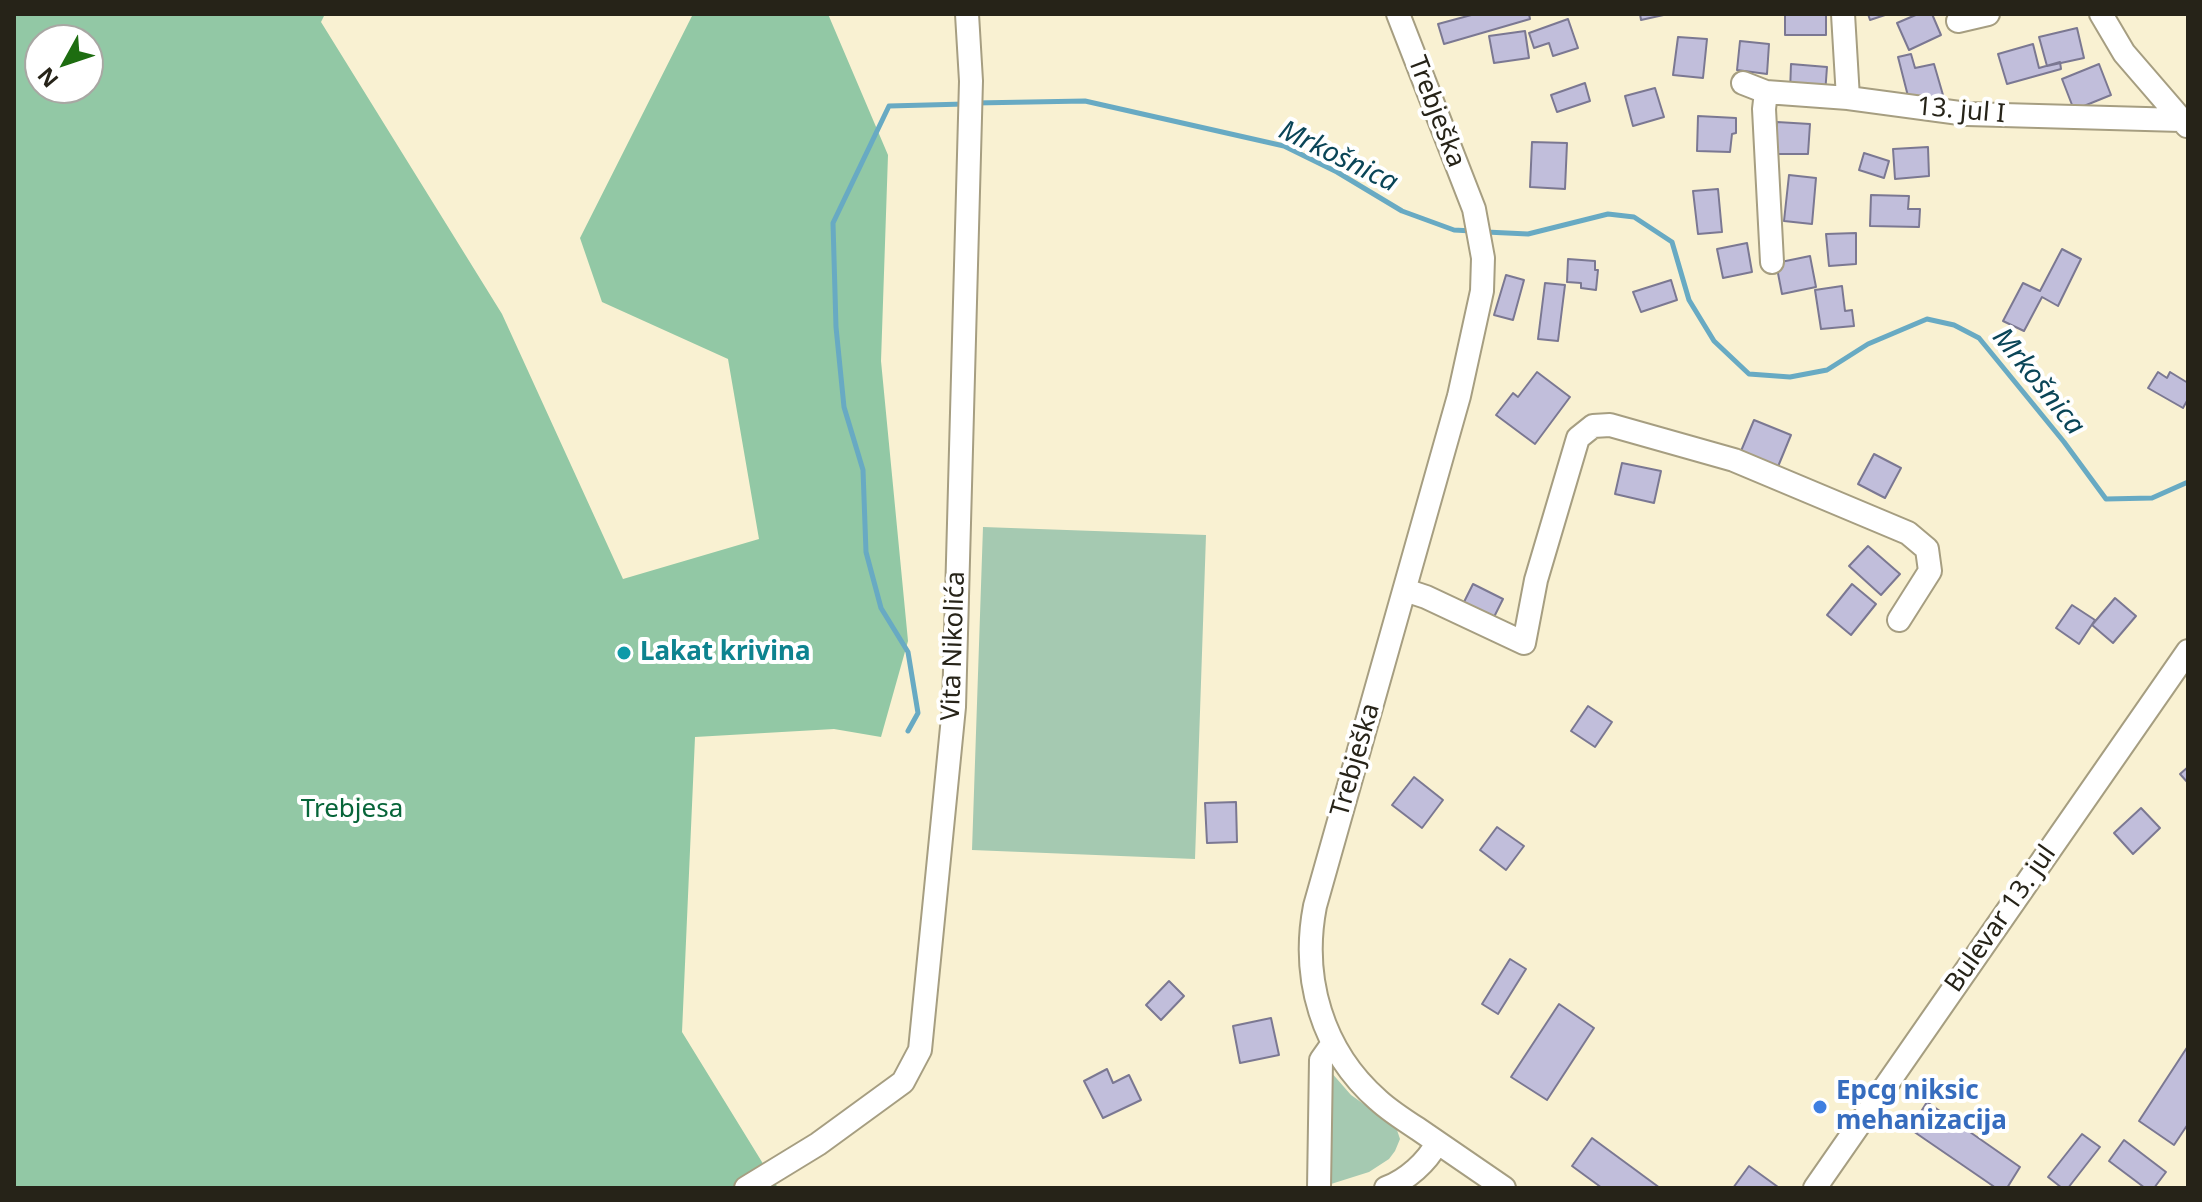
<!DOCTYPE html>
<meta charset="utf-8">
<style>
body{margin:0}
#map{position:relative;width:2202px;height:1202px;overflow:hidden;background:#f9f1d2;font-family:"Noto Sans",sans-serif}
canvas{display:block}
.frame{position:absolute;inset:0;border:16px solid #262318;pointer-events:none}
.north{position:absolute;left:24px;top:24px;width:80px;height:80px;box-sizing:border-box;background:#fff;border:2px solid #a8a7a3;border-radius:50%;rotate:230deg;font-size:22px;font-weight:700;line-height:32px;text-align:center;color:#262318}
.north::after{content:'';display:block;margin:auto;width:28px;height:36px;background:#1e6d11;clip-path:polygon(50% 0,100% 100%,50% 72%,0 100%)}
</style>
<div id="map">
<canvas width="2202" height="1202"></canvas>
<div class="frame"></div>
<div class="north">N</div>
</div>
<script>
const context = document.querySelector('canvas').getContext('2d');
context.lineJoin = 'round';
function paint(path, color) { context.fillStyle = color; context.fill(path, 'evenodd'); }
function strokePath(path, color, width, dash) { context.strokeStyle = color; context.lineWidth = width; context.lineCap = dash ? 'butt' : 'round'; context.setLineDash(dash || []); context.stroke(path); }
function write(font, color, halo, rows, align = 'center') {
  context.font = font + ' "Noto Sans",sans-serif'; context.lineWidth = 8; context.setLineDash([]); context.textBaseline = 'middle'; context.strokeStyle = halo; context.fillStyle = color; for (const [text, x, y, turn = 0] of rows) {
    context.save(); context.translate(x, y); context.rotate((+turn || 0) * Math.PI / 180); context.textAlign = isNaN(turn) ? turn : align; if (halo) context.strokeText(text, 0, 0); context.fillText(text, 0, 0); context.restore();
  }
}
const green = new Path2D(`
 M 983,527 L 1206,535 L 1195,859 L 972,850 Z
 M 1330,1071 L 1351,1095 L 1396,1127 L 1400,1139 L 1395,1151 L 1389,1159 L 1369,1172 L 1331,1184 Z`);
const forest = new Path2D(`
 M 14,14 L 325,14 L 321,22 L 502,314 L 623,579 L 759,539 L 728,359 L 602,302 L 580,238 L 693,14 L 828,14 L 888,155 L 881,361 L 908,641 L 881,737 L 834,729 L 695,737 L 682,1032 L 778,1188 L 14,1188 ZM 40,40 L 88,40 L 88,88 L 40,88 Z`);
const stream = new Path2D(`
 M 975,103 L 1085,101 L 1284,146 L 1337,172 L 1402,211 L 1454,230 L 1472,231
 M 1486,232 L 1528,234 L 1608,214 L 1634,217 L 1672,242 L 1689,300 L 1714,341 L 1749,374 L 1790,377 L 1827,370 L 1868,344 L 1927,319 L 1954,325 L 1979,338 L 2064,442 L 2106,499 L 2152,498 L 2188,482
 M 908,731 L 918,713 L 908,652 L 881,608 L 866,552 L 863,470 L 844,407 L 836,327 L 833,223 L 889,106 L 965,104`);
const building = new Path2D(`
 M 1475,14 L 1529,14 L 1530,19 L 1444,44 L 1438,24 Z
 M 1640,14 L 1668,14 L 1641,20 Z
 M 1785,14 L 1826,14 L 1826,35 L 1785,35 Z
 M 1868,14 L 1888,14 L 1870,20 Z
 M 1918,14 L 1932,14 L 1941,35 L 1909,50 L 1897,23 Z
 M 1568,19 L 1578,48 L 1553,56 L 1549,43 L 1534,48 L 1529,33 Z
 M 2077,28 L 2084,58 L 2047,66 L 2039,37 Z
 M 1525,31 L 1529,58 L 1494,63 L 1489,36 Z
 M 1678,37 L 1707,39 L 1703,78 L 1673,75 Z
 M 1740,41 L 1769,44 L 1767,74 L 1737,70 Z
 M 2033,44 L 2039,68 L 2060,62 L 2061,69 L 2007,84 L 1998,54 Z
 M 1911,54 L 1915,68 L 1934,64 L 1943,95 L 1910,104 L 1898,57 Z
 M 1791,64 L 1827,67 L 1825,94 L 1790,92 Z
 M 2099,64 L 2111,95 L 2074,110 L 2062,79 Z
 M 1585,83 L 1590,101 L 1557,112 L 1551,95 Z
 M 1655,88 L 1664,117 L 1633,126 L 1625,96 Z
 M 1698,116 L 1736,118 L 1736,133 L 1732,134 L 1730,152 L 1697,151 Z
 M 1777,122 L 1810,124 L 1808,154 L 1776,154 Z
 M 1532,142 L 1567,143 L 1565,189 L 1530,187 Z
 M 1928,147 L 1929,176 L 1895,179 L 1893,149 Z
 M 1864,153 L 1889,161 L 1884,178 L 1859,170 Z
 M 1789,175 L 1816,178 L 1812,224 L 1784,221 Z
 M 1718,189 L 1722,232 L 1698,234 L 1693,191 Z
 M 1871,195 L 1909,196 L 1908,209 L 1920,209 L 1919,227 L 1870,226 Z
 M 1856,233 L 1856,264 L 1829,266 L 1826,234 Z
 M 1747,243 L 1752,272 L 1723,278 L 1717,249 Z
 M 2062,249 L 2081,259 L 2058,306 L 2042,297 L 2024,331 L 2003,321 L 2023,283 L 2040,291 Z
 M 1810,256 L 1816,287 L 1782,294 L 1776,263 Z
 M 1568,259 L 1595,261 L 1595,270 L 1598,270 L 1596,290 L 1581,288 L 1581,283 L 1567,282 Z
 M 1506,275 L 1524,280 L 1513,320 L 1494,315 Z
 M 1671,280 L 1677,300 L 1641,312 L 1633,292 Z
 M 1545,283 L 1565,285 L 1558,341 L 1538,339 Z
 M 1842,286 L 1845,311 L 1852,310 L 1854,326 L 1821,329 L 1815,290 Z
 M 1537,372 L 1570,397 L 1535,444 L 1496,415 L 1513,393 L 1518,397 Z
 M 2158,372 L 2167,378 L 2170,372 L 2188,383 L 2188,399 L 2183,408 L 2148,388 Z
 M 1754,420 L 1791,435 L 1777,469 L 1741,451 Z
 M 1874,454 L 1901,468 L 1885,498 L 1858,484 Z
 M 1622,463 L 1661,471 L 1654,503 L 1615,494 Z
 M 1868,546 L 1900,574 L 1881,595 L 1849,566 Z
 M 1473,584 L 1503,599 L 1490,625 L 1460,610 Z
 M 1852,584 L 1876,604 L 1851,635 L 1827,615 Z
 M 2115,598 L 2136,616 L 2113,643 L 2092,625 Z
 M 2072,605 L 2095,620 L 2079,644 L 2056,628 Z
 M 1588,706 L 1612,722 L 1595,747 L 1571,731 Z
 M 2188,767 L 2188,783 L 2180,774 Z
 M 1414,777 L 1443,800 L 1422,828 L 1392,805 Z
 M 1236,802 L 1237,842 L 1207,843 L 1205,803 Z
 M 2141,808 L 2160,828 L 2133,854 L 2114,833 Z
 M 1497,827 L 1524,846 L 1506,870 L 1480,850 Z
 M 1510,959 L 1526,969 L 1498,1014 L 1482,1004 Z
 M 1169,981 L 1184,996 L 1161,1020 L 1146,1005 Z
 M 1559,1004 L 1594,1028 L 1547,1100 L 1511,1077 Z
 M 1271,1018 L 1279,1055 L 1240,1063 L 1233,1026 Z
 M 2188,1046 L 2188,1124 L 2174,1145 L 2139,1121 Z
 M 1107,1069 L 1113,1083 L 1129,1075 L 1141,1100 L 1103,1118 L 1084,1081 Z
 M 1927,1102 L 2020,1167 L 2007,1188 L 1996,1188 L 1910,1129 Z
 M 2082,1134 L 2100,1147 L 2068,1188 L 2062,1188 L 2048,1177 Z
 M 1592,1138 L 1660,1188 L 1602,1188 L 1572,1166 Z
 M 2124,1140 L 2166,1172 L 2154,1188 L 2145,1188 L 2109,1161 Z
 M 1749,1166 L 1778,1187 L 1778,1188 L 1733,1188 Z`);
const minor = new Path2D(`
 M 1398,14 L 1474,209 L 1483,258 L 1482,291 L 1459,396 L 1315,906 C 1301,978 1322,1051 1378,1100 C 1390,1111 1404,1120 1418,1129 C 1447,1149 1475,1168 1504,1188
 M 1843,14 L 1848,98
 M 2101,14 L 2124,53 L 2187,126
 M 1958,21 L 1988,14
 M 1743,83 L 1766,92 L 1848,98 L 1967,114 L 2181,120
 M 1766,92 L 1764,109 L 1772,262
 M 1405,590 L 1426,597 L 1524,643 L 1536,580 L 1578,438 L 1593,426 L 1610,425 L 1734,460 L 1908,533 L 1927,549 L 1930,571 L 1899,620
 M 746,1188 L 818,1144 L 903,1082 L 920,1050 L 954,707 L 971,81 L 967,14
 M 1319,1188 L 1321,1060 L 1333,1043
 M 1386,1188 C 1407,1180 1427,1162 1437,1143
 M 1815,1188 L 2188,651`);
const markers = [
 [624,653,8,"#0f9aa8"],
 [1820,1107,8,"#3f7fe0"]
];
const streetNames = [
 ["13. jul I",1961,111,5],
 ["Trebješka",1436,112,69],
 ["Vita Nikolića",954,646,-88],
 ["Trebješka",1356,760,-74],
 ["Bulevar 13. jul",2001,919,-55]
];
const cultureNames = [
 ["Lakat krivina",640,653]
];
const parkNames = [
 ["Trebjesa",352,810]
];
const shopNames = [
 ["Epcg niksic",1836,1092],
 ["mehanizacija",1836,1122]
];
const waterNames = [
 ["Mrkošnica",1338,157,26],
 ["Mrkošnica",2038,382,51]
];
paint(green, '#a5c9b1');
paint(forest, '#92c8a5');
strokePath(stream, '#68aac3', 5);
paint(building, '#c1bedb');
strokePath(building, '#7b7892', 2);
strokePath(minor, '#a69e81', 26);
strokePath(minor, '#fff', 22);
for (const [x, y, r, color] of markers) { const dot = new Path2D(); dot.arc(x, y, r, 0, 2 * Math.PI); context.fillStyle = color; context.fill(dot); strokePath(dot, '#fff', 3); }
write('26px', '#262318', '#fff', streetNames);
write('bold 26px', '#0d838f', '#fff', cultureNames, 'left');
write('26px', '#076539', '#fff', parkNames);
write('bold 26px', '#366cbe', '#fff', shopNames, 'left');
write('italic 28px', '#0a4557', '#fff', waterNames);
</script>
